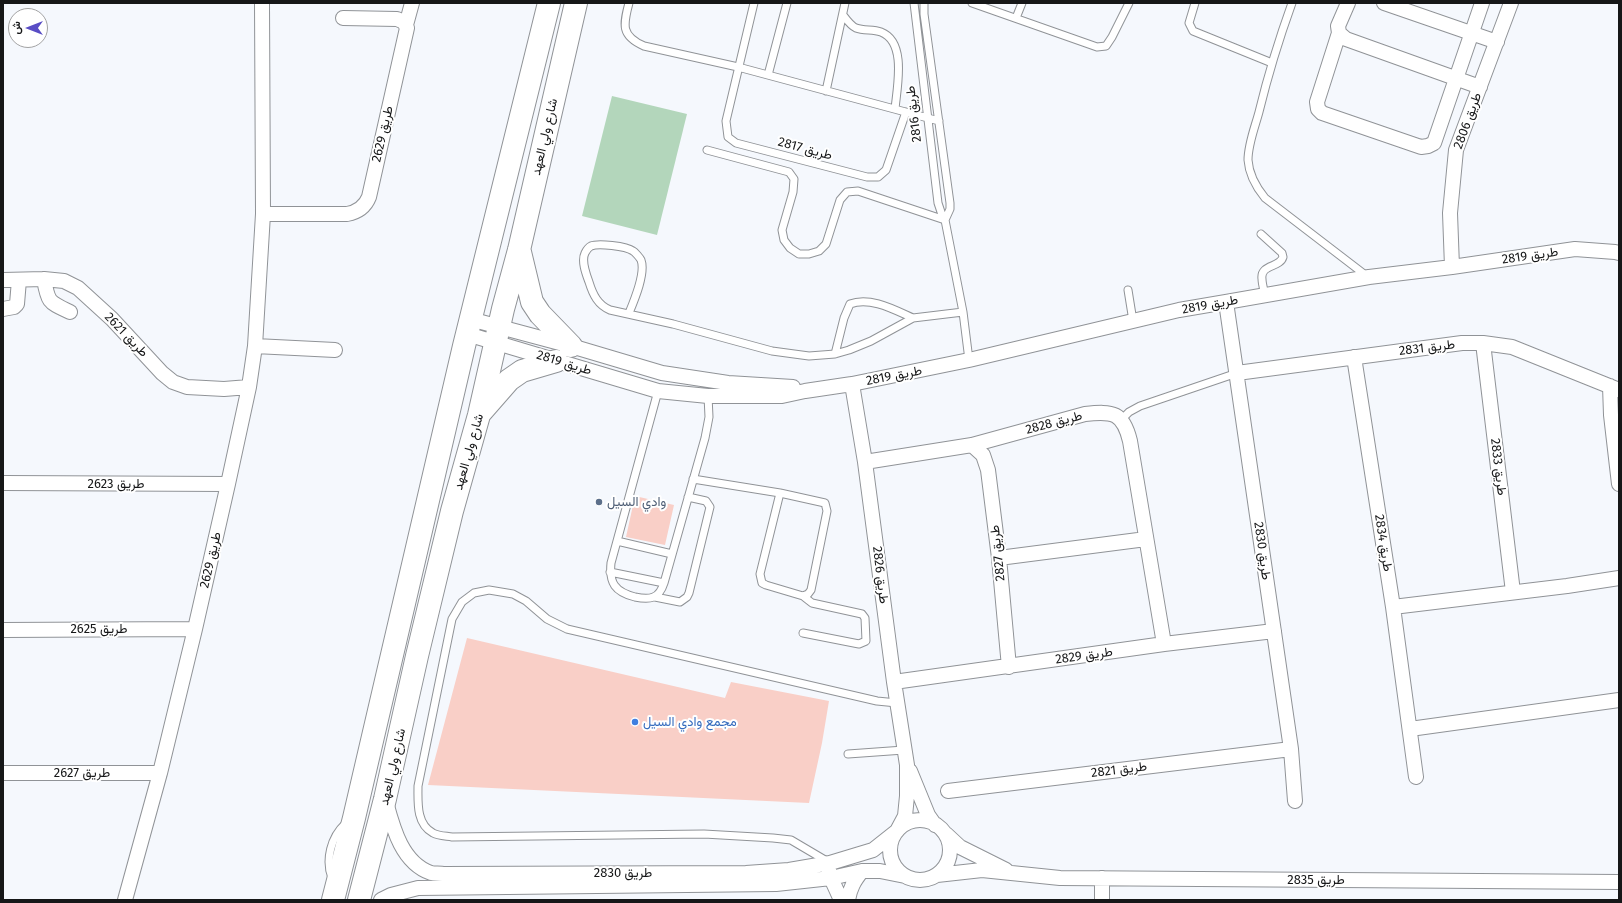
<!DOCTYPE html>
<meta charset="utf-8">
<style>
body{margin:0}
#map{position:relative;width:1622px;height:903px;overflow:hidden;background:#f5f8fd;font-family:"Fira Sans",Vazirmatn,sans-serif}
canvas{display:block}
.frame{position:absolute;inset:0;border:4px solid #161718;pointer-events:none}
.north{position:absolute;left:8px;top:8px;width:40px;height:40px;box-sizing:border-box;background:#fff;border:1px solid #a2a2a3;border-radius:50%;rotate:270deg;font-size:11px;font-weight:700;line-height:16px;text-align:center;color:#161718}
.north::after{content:'';display:block;margin:auto;width:14px;height:18px;background:#594dc5;clip-path:polygon(50% 0,100% 100%,50% 72%,0 100%)}
</style>
<div id="map">
<canvas width="1622" height="903"></canvas>
<div class="frame"></div>
<div class="north">ش</div>
</div>
<script>
const context = document.querySelector('canvas').getContext('2d');
context.lineJoin = 'round';
function paint(path, color) { context.fillStyle = color; context.fill(path, 'evenodd'); }
function strokePath(path, color, width, dash) { context.strokeStyle = color; context.lineWidth = width; context.lineCap = dash ? 'butt' : 'round'; context.setLineDash(dash || []); context.stroke(path); }
function write(font, color, halo, rows, align = 'center') {
  context.font = font + ' "Fira Sans",Vazirmatn,sans-serif'; context.lineWidth = 4; context.setLineDash([]); context.textBaseline = 'middle'; context.strokeStyle = halo; context.fillStyle = color; for (const [text, x, y, turn = 0] of rows) {
    context.save(); context.translate(x, y); context.rotate((+turn || 0) * Math.PI / 180); context.textAlign = isNaN(turn) ? turn : align; if (halo) context.strokeText(text, 0, 0); context.fillText(text, 0, 0); context.restore();
  }
}
const green = new Path2D(`
 M 612,96 L 687,114 L 657,235 L 582,216 Z`);
const building = new Path2D(`
 M 635,496 L 674,505 L 665,545 L 626,537 Z
 M 467,638 L 725,698 L 731,682 L 829,701 L 822,743 L 809,803 L 428,785 Z`);
const lane = new Path2D(`
 M 629,3 C 623,25 621,36 644,46 L 738,67 L 939,121
 M 754,3 L 726,121 L 728,137 L 736,143 L 867,177 L 878,177 L 886,170 L 906,112
 M 914,3 L 938,203 L 942,215 L 945,220 L 963,312 L 969,360
 M 924,3 L 924,14 L 950,203 L 950,209 L 945,220
 M 972,3 L 1097,47 L 1106,46 L 1112,37 L 1129,3
 M 1195,3 L 1189,23 L 1193,31 L 1272,63
 M 1292,3 C 1279,39 1268,75 1259,112 C 1255,127 1248,144 1248,160 C 1249,175 1256,187 1265,198 L 1368,277
 M 843,15 C 846,19 851,26 856,28 C 864,31 873,29 881,32 C 907,42 897,87 895,109
 M 1016,18 L 1022,3
 M 768,75 L 787,3
 M 826,91 L 845,3
 M 707,150 L 789,172 L 794,179 L 793,192 L 782,230 L 784,240 L 790,248 L 799,254 L 809,254 L 819,251 L 826,244 L 840,200 L 847,192 L 858,191 L 945,220
 M 1261,234 L 1282,253 L 1283,257 C 1280,268 1260,264 1262,279 C 1262,284 1264,290 1265,295
 M 1128,290 L 1133,321
 M 629,313 C 634,301 646,273 641,260 C 640,258 635,252 633,251 C 626,246 598,243 591,246 C 589,247 586,251 585,253 C 581,261 586,274 589,282 C 593,295 598,305 610,310 L 673,324 L 772,351 L 809,356 L 835,354 L 849,350 L 871,341 L 913,318 L 963,312
 M 835,354 L 844,318 L 850,304 C 870,296 895,310 913,318
 M 658,391 L 611,563 C 609,583 615,592 635,597 C 650,600 659,599 664,583 L 705,438 L 709,417 L 708,396
 M 1122,419 L 1129,412 L 1140,406 L 1237,373
 M 693,479 L 780,493 L 825,503 L 827,511 L 811,590 L 808,594 L 803,596 L 766,585 L 762,583 L 760,574 L 780,493
 M 617,541 L 672,554
 M 610,572 L 664,583
 M 655,597 L 680,602 L 687,597 L 689,593 L 710,507 L 706,501 L 688,497
 M 803,633 L 859,644 L 866,641 L 865,618 L 862,614 L 812,603 L 803,596
 M 848,754 L 904,750
 M 830,863 L 791,840 L 773,838 L 704,834 L 452,837 C 446,836 438,836 433,833 C 416,824 418,802 418,786 L 452,619 L 462,602 L 474,593 L 489,590 L 513,594 L 526,601 L 547,619 L 567,629 L 877,701 L 897,703
 M 332,878 C 325,860 331,837 345,824`);
const street = new Path2D(`
 M 1348,3 L 1338,26 L 1339,33 L 1346,39 L 1480,87
 M 1384,3 L 1497,42
 M 406,25 L 412,3
 M 1339,33 L 1317,102 L 1318,109 L 1322,113 L 1421,147 L 1428,146 L 1434,143 L 1482,3
 M 263,214 L 347,214 C 358,212 365,207 369,197 L 407,28 L 404,22 L 397,19 L 343,18
 M 1452,267 L 1450,213 L 1456,150 L 1511,3
 M 44,279 C 48,303 49,302 70,312
 M 3,280 L 44,279 L 64,281 L 78,288 L 112,319 L 162,373 L 173,382 L 187,387 L 224,389 L 249,387
 M 1226,302 L 1291,749 L 1295,801
 M 3,309 L 14,307 L 17,304 L 19,280
 M 470,319 L 571,346 L 662,373 L 728,383 L 793,387
 M 467,334 L 658,391 L 708,396 L 782,396 L 805,391 L 852,384 L 969,360 L 1179,310 L 1226,302 L 1369,277 L 1452,267 L 1575,249 L 1615,252 L 1619,253
 M 1483,343 L 1513,592
 M 255,346 L 335,350
 M 1354,357 L 1393,607 L 1416,777
 M 1237,373 L 1462,343 L 1483,343 L 1512,347 L 1619,390
 M 1610,386 L 1611,415 L 1619,484
 M 972,445 L 983,455 L 988,470 L 999,558 L 1009,667
 M 865,462 L 972,445 L 1085,414 C 1113,411 1123,412 1130,441 L 1164,644
 M 3,483 L 228,484
 M 999,558 L 1146,539
 M 1393,607 L 1567,586 L 1619,578
 M 3,630 L 195,629
 M 894,682 L 1164,644 L 1274,631
 M 1410,729 L 1619,700
 M 910,771 L 928,815 L 935,825
 M 3,773 L 160,773
 M 948,791 L 1291,749
 M 386,802 C 393,828 402,863 431,873 C 435,874 440,873 444,874 L 746,873 L 789,870 L 830,863 L 873,850 L 897,831 L 905,816 L 907,796 L 907,765 L 894,682 L 865,462 L 852,384
 M890 850a30 30 0 1 1 60 0a30 30 0 1 1-60 0Z
 M 946,834 L 960,847 L 1006,870
 M 829,871 L 831,878 L 841,900
 M 937,875 L 982,870 L 1060,878 L 1619,882
 M 1102,878 L 1102,900
 M 125,900 L 160,773 L 195,629 L 228,484 L 249,387 L 255,346 L 263,214 L 262,3
 M 381,900 L 391,895 L 418,888 L 776,884 L 831,878 L 862,871 L 880,871 L 905,876
 M 848,900 C 850,888 854,881 862,871`);
const primary = new Path2D(`
 M 520,252 L 532,302 L 540,314 L 571,346
 M 481,412 L 509,380 L 522,371 L 556,361
 M 333,900 L 354,818 L 464,346 L 549,3
 M 359,900 L 385,799 L 417,656 L 452,511 L 479,415 L 503,309 L 519,250 L 576,3`);
const markers = [
 [599,502,4,"#5c6f8a"],
 [635,722,4,"#3f7fe0"]
];
const streetNames = [
 ["طريق 2816",914,114,-97],
 ["طريق 2806",1468,121,-70],
 ["طريق 2629",383,134,-77],
 ["شارع ولي العهد",545,137,-77],
 ["طريق 2817",805,149,15],
 ["طريق 2819",1530,256,-8],
 ["طريق 2819",1210,305,-10],
 ["طريق 2621",126,335,46],
 ["طريق 2831",1427,348,-7],
 ["طريق 2819",564,363,17],
 ["طريق 2819",894,376,-11],
 ["طريق 2828",1054,423,-15],
 ["شارع ولي العهد",469,452,-74],
 ["طريق 2833",1498,467,83],
 ["طريق 2623",116,484],
 ["طريق 2834",1383,543,81],
 ["طريق 2830",1262,551,82],
 ["طريق 2827",998,553,-96],
 ["طريق 2629",211,560,-77],
 ["طريق 2826",880,575,83],
 ["طريق 2625",99,629],
 ["طريق 2829",1084,656,-8],
 ["شارع ولي العهد",393,767,-77],
 ["طريق 2821",1119,770,-7],
 ["طريق 2627",82,773],
 ["طريق 2830",623,873],
 ["طريق 2835",1316,880]
];
const serviceNames = [
 ["وادي السيل",607,502]
];
const shopNames = [
 ["مجمع وادي السيل",643,722]
];
paint(green, '#b3d6bb');
paint(building, '#f9cfc7');
strokePath(lane, '#909397', 9);
strokePath(street, '#909397', 16);
strokePath(primary, '#909397', 24);
strokePath(lane, '#fff', 7);
strokePath(street, '#fff', 14);
strokePath(primary, '#fff', 22);
for (const [x, y, r, color] of markers) { const dot = new Path2D(); dot.arc(x, y, r, 0, 2 * Math.PI); context.fillStyle = color; context.fill(dot); strokePath(dot, '#fff', 1.5); }
write('13px', '#161718', '#fff', streetNames);
write('13px', '#4e5e75', '#fff', serviceNames, 'left');
write('13px', '#366cbe', '#fff', shopNames, 'left');
</script>
